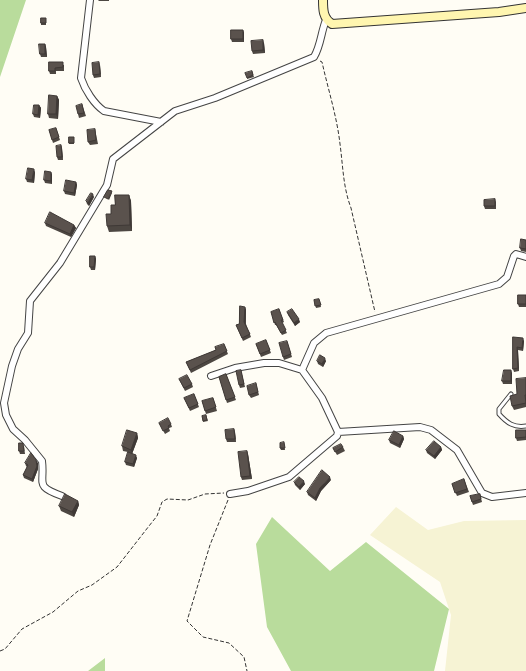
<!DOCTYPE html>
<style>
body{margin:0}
canvas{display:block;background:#fffdf5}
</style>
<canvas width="526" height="671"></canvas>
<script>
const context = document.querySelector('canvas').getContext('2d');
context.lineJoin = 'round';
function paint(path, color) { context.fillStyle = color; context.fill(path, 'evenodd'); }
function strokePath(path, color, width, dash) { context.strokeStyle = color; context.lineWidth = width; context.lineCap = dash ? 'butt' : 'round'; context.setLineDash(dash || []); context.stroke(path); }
const farmland = new Path2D(`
 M 396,507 L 428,530 L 464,521 L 526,520 L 526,671 L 445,671 L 451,615 L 440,582 L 370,535 Z`);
const forest = new Path2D(`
 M 0,0 L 26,0 L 0,77 Z
 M 272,517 L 330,571 L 366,542 L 449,609 L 434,671 L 291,671 L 267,627 L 256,544 Z
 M 105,658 L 105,671 L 88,671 Z`);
const path = new Path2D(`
 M 320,61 L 322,62 C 328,89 337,117 340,144 C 343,166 343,187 351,208 L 375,312
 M 228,500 L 210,545 L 187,621 L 203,637 L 229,643 L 244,657 L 247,671
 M 0,651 L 5,649 L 22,629 L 53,612 L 78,591 L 92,585 L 117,567 L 149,526 L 157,516 L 162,502 L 167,499 L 188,500 L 205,494 L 224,493`);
const lane = new Path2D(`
 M 511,394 L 499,409 L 499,414 C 507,423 514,428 526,426`);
const street = new Path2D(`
 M 90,0 L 81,78 C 85,90 94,104 104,111 L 161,122
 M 302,370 L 314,343 L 326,333 L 499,284 L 507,277 L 514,256 L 516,254 L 526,257
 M 211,376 L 235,368 L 264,363 L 279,363 L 302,370 L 322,398 L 338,432 L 337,436 L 289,477 L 248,491 L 230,494
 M 338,432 L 420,427 L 431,430 L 457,450 L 482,493 L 492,497 L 526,493
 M 62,496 C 34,486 45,484 42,461 L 25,440 L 13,429 L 6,415 L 4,403 L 12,366 L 18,349 L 28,333 L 30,301 L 60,263 L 107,185 L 113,159 L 175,111 L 215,98 L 314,57 C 321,45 321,32 326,20`);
const secondary = new Path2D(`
 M 323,0 C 323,10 323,18 332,24 L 499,12 L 526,8`);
const wall = new Path2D(`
 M 98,0 L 109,0 L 109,1 L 99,1 Z
 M 46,20 L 46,25 L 41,25 L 41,23 Z
 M 243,30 L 244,33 L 244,42 L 232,42 L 231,39 Z
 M 264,43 L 265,53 L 253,54 L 252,51 Z
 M 45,44 L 46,47 L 47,57 L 41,57 L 40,54 Z
 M 49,62 L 64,65 L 64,71 L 56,71 L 56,74 L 50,74 L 49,71 Z
 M 100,65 L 101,77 L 94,78 L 93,75 Z
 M 252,71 L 254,77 L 247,79 L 247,78 Z
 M 57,96 L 59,100 L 58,119 L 49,118 L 48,114 Z
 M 82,104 L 86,116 L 79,118 L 78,114 Z
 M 39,105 L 41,108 L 40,118 L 34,117 L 33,114 Z
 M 56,128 L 60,140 L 53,143 L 49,130 Z
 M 95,129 L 98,144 L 90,145 L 88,142 Z
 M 74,139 L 74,144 L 69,144 L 69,143 Z
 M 61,145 L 62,148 L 63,160 L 58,160 L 57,157 Z
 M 35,172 L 34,183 L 27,182 L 26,179 Z
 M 51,172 L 52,175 L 52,184 L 45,183 L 44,180 Z
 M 76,182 L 77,185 L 75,196 L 65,194 L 64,191 Z
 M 129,195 L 131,201 L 132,231 L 109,232 L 107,226 L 115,205 Z
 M 94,197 L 89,206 L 87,204 L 86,201 Z
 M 495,199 L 496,202 L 496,209 L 485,209 L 484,206 Z
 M 45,223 L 74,225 L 76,228 L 71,237 L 46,226 Z
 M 526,240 L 526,252 L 521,251 L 520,248 Z
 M 95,256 L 96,259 L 95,270 L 91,270 L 90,267 Z
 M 526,295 L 526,307 L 519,307 L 518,304 Z
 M 319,299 L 321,307 L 316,308 L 314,300 Z
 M 245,307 L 246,310 L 246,324 L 251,337 L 243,341 L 236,325 L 239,324 Z
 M 279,309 L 284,322 L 282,323 L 287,333 L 282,335 L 276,325 L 275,325 L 271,312 Z
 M 287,312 L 300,322 L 295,326 L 288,315 Z
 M 513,337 L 524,341 L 523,351 L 518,350 L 519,371 L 514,372 L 513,369 Z
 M 266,340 L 271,353 L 261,357 L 256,344 Z
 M 287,341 L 292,357 L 284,360 L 283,357 Z
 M 224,344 L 228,354 L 191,373 L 186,362 L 216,350 Z
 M 317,361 L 326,361 L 323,367 L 318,364 Z
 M 241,370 L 245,387 L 240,388 L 239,385 Z
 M 512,373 L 512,384 L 503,384 L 502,381 Z
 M 226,374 L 236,400 L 227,403 L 219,377 Z
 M 526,378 L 526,407 L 514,410 L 512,406 L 517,394 Z
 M 179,379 L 192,384 L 193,387 L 185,391 Z
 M 256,383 L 259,395 L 251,398 L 249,395 Z
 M 194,394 L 199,407 L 190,411 L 184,398 Z
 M 213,398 L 217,411 L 206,414 L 202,401 Z
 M 206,415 L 208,421 L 203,422 L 202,416 Z
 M 159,423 L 171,424 L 172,427 L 169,428 L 170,431 L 165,434 Z
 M 234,429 L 235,432 L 236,442 L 227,442 L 226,439 Z
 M 526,430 L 526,440 L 517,441 L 516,438 Z
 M 137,433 L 138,438 L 132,454 L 137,458 L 134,467 L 126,465 L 125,462 L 128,452 L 123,451 L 122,446 Z
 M 403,436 L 404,439 L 400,448 L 390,443 L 389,440 Z
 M 284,442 L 285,450 L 281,450 L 280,448 Z
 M 24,446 L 25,454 L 20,454 L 19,451 Z
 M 343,447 L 345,451 L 337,455 L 333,448 Z
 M 441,447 L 442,450 L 435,459 L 427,453 L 426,450 Z
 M 247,451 L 248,454 L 252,479 L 242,480 L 241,477 Z
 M 25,463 L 38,463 L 38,469 L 33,482 L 24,478 L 23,475 L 27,467 L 26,466 Z
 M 464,479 L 469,492 L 457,496 L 452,484 Z
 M 331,480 L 321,491 L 316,501 L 308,495 L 307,492 Z
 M 294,482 L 305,484 L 300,490 L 295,485 Z
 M 480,494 L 482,502 L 473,505 L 470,496 Z
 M 78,501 L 79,505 L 74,517 L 61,511 L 59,506 Z`);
const shadedWall = new Path2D(`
 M 243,30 L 244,33 L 244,42 L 243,39 Z
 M 263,40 L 264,43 L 265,53 L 263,50 Z
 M 45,44 L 46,47 L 47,57 L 45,54 Z
 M 99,62 L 100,65 L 101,77 L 100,74 Z
 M 57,96 L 59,100 L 58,119 L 56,114 Z
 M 39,105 L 41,108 L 40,118 L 38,115 Z
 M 61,145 L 62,148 L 63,160 L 62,157 Z
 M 34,169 L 35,172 L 34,183 L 32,180 Z
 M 51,172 L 52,175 L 52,184 L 51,181 Z
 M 76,182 L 77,185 L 75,196 L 74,193 Z
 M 112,191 L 112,193 L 109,200 L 108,199 Z
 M 93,194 L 94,197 L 89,206 L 88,203 Z
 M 129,195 L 131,201 L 132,231 L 130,225 Z
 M 74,225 L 76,228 L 71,237 L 70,234 Z
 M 95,256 L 96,259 L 95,270 L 94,267 Z
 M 245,307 L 246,310 L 245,325 L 244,322 Z
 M 299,319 L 300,322 L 295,326 L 294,323 Z
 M 523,338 L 524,341 L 523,351 L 522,348 Z
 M 517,347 L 518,350 L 519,371 L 518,368 Z
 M 325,358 L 326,361 L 323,367 L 322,364 Z
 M 511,370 L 512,373 L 512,384 L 511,381 Z
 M 234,429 L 235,432 L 236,442 L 235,439 Z
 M 137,433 L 138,438 L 132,454 L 131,450 Z
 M 403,436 L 404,439 L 400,448 L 399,445 Z
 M 441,447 L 442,450 L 435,459 L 434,456 Z
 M 247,451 L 248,454 L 252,479 L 250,476 Z
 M 136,455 L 137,458 L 134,467 L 133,464 Z
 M 36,460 L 38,463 L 38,469 L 33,482 L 32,479 Z
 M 330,477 L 331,480 L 321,491 L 316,501 L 315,498 L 320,488 Z
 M 304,481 L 305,484 L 300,490 L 299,487 Z
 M 78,501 L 79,505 L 74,517 L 72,512 Z`);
const building = new Path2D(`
 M 41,18 L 46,18 L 46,23 L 41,23 Z
 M 231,30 L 243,30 L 243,39 L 231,39 Z
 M 263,40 L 263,50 L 252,51 L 251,41 Z
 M 39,44 L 45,44 L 45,54 L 40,54 Z
 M 49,62 L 63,62 L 63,67 L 55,68 L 55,71 L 49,71 Z
 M 99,62 L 100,74 L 93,75 L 92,63 Z
 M 252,71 L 253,75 L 247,78 L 245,73 Z
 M 49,95 L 57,96 L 56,114 L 48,114 Z
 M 82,104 L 84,113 L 78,114 L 76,106 Z
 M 34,105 L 39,105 L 38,115 L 33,114 Z
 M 56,128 L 59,137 L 52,140 L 49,130 Z
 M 95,129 L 96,140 L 88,142 L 87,130 Z
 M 69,137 L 74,137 L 74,143 L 69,143 Z
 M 61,145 L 62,157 L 57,157 L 56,146 Z
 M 28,168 L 34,169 L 32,180 L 26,179 Z
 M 45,171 L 51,172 L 51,181 L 44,180 Z
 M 66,180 L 76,182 L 74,193 L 64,191 Z
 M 108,190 L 112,191 L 108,199 L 104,197 Z
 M 91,193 L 93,194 L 88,203 L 86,201 Z
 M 115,195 L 129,195 L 130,225 L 107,226 L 106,214 L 111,214 L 111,205 L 115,205 Z
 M 495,199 L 495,206 L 484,206 L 484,200 Z
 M 50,212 L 74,225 L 70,234 L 45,223 Z
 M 521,239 L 526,240 L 526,249 L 520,248 Z
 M 90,256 L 95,256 L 94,267 L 90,267 Z
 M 518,295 L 526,295 L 526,304 L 518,304 Z
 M 319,299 L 321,305 L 315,306 L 314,300 Z
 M 240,306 L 245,307 L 244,322 L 250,334 L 242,338 L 236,325 L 239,324 Z
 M 279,309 L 283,320 L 281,320 L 286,330 L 281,333 L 275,322 L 274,323 L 271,312 Z
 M 292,309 L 299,319 L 294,323 L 287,312 Z
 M 513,337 L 523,338 L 522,348 L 517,347 L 518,368 L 513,369 Z
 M 266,340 L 270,350 L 260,354 L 256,344 Z
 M 287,341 L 291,354 L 283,357 L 279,343 Z
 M 224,344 L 227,351 L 190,370 L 186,362 L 216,350 L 215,347 Z
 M 320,355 L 325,358 L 322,364 L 317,361 Z
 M 241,370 L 244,384 L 239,385 L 236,371 Z
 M 504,370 L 511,370 L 511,381 L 502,381 Z
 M 226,374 L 235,397 L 226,400 L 219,377 Z
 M 187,375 L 192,384 L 184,388 L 179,379 Z
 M 526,378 L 526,395 L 525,395 L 526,403 L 512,406 L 510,396 L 517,394 L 516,379 Z
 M 256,383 L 258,392 L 249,395 L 247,386 Z
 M 194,394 L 198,404 L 189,408 L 184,398 Z
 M 213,398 L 216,407 L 205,411 L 202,401 Z
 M 206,415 L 207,420 L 203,421 L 202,416 Z
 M 168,418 L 171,424 L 168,426 L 169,428 L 163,431 L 159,423 Z
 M 234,429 L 235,439 L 226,439 L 225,430 Z
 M 127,430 L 137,433 L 131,450 L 122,446 Z
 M 516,430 L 526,430 L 526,437 L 516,438 Z
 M 394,431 L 403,436 L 399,445 L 389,440 Z
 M 434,441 L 441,447 L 434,456 L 426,450 Z
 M 284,442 L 285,448 L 280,448 L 280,443 Z
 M 19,443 L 23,443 L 24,451 L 19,451 Z
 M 341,444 L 343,447 L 335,452 L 333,448 Z
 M 247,451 L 250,476 L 241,477 L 238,452 Z
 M 128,452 L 136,455 L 133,464 L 125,462 Z
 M 31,453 L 36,460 L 37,466 L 32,479 L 23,475 L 28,465 L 25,463 Z
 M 322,470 L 330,477 L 320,488 L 315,498 L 307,492 Z
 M 299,477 L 304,481 L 299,487 L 294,482 Z
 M 464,479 L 467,489 L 455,493 L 452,484 Z
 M 65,494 L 78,501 L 72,512 L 59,506 Z
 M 480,494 L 481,499 L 472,502 L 470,496 Z`);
paint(farmland, '#f6f3d4');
paint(forest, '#b9dc9c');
strokePath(lane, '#444', 5);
strokePath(street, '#444', 8);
strokePath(secondary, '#333', 10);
strokePath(path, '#333', 1, [4, 2]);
strokePath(lane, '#fff', 3);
strokePath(street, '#fff', 6);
strokePath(secondary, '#fff6b0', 8);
paint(wall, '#4d4742');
paint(shadedWall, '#3f3936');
paint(building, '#5a524d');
strokePath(building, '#3f3936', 1);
</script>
